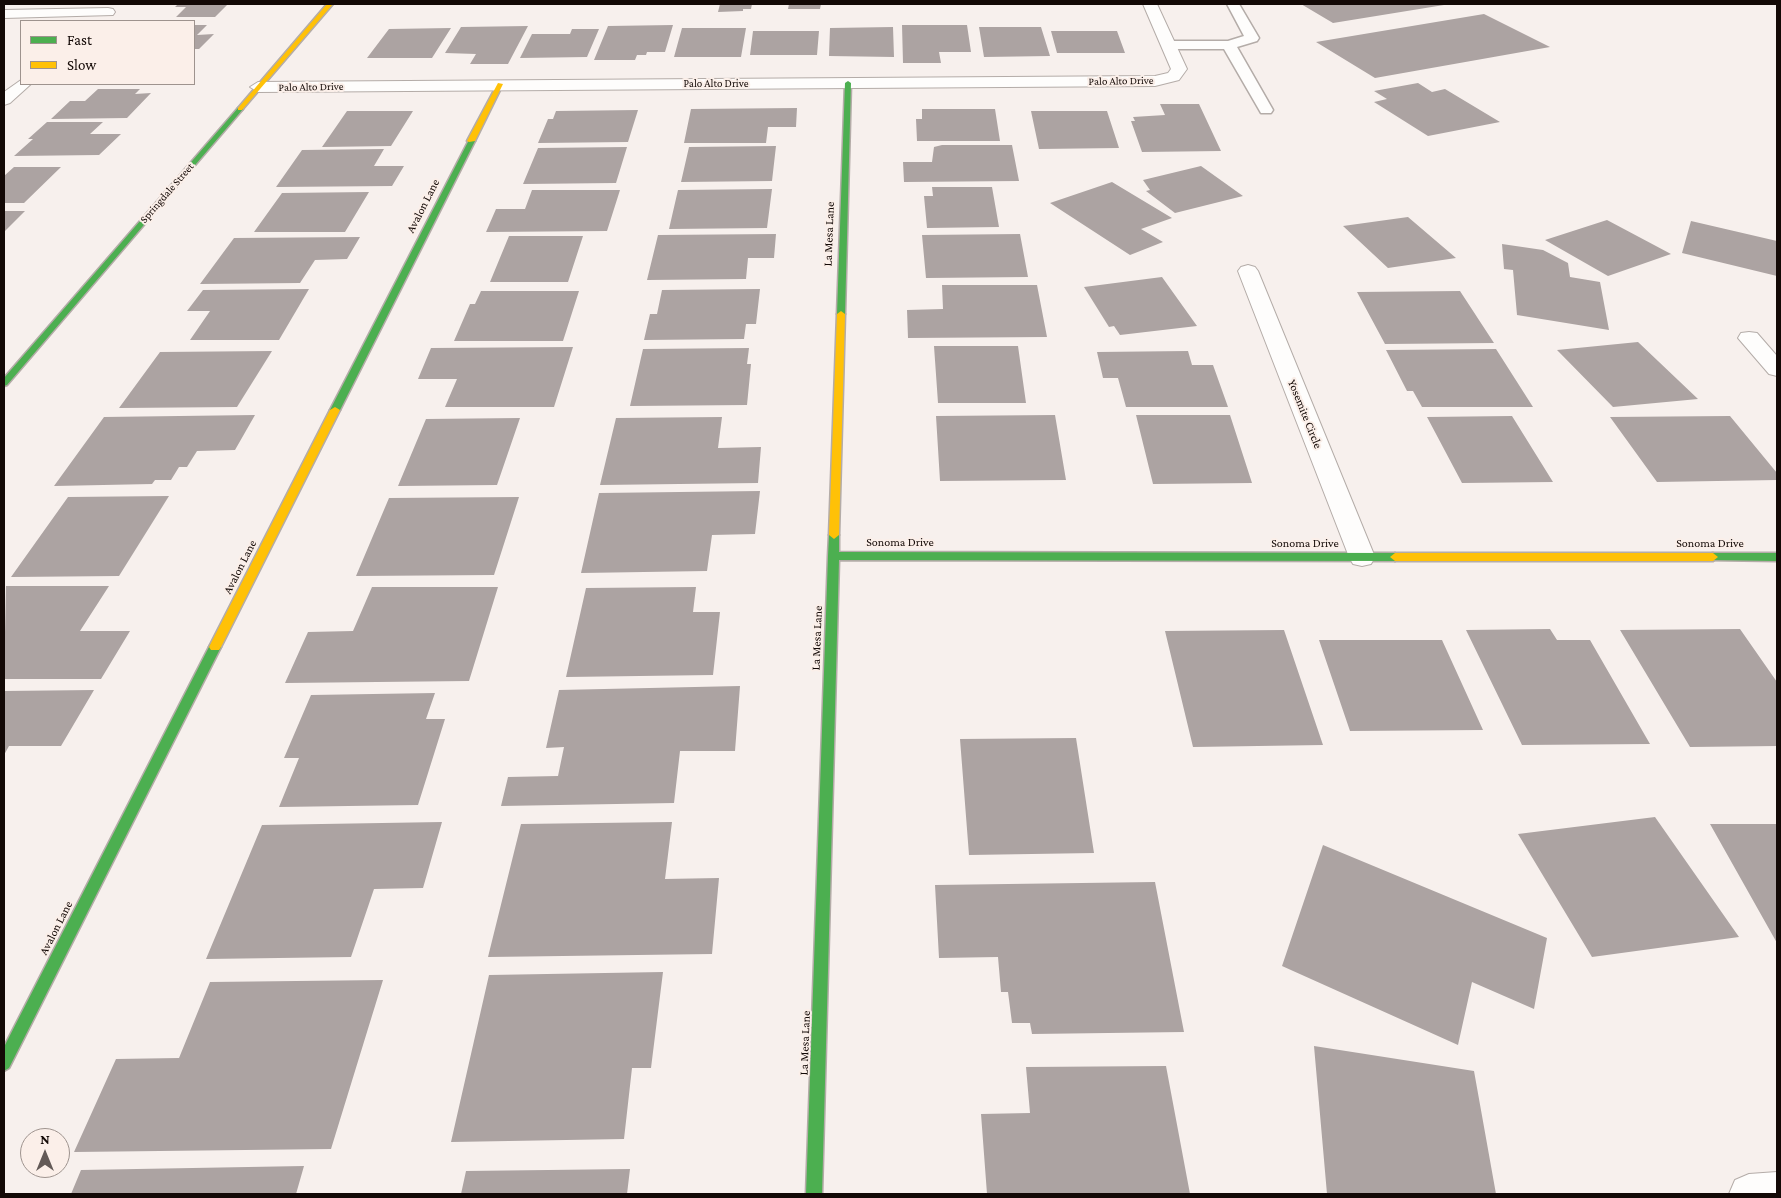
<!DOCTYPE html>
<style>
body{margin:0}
#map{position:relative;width:1781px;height:1198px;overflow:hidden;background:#f7f0ed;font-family:"Crimson Pro",serif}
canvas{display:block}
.frame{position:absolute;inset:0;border:5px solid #130906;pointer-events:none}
.legend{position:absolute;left:20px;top:20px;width:175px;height:65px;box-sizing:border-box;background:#fbefe9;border:1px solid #9e938e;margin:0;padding:6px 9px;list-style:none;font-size:15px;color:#130906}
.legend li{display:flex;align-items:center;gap:10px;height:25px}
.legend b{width:25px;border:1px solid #9e938e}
.north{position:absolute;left:20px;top:1128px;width:50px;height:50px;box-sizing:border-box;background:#fbefe9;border:1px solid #9e938e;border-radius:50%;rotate:0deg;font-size:14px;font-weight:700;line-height:20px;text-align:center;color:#130906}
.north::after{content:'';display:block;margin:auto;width:18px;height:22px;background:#635a57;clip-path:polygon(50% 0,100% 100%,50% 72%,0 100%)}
</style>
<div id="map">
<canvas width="1781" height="1198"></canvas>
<div class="frame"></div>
<ul class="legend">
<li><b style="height:6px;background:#4caf50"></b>Fast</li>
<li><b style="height:6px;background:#ffc107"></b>Slow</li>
</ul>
<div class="north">N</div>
</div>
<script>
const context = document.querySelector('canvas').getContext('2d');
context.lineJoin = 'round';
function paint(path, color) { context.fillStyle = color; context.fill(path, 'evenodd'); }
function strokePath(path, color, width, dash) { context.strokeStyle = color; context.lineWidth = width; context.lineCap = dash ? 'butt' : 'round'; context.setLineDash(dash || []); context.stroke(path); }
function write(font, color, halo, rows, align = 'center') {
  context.font = font + ' "Crimson Pro",serif'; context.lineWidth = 4; context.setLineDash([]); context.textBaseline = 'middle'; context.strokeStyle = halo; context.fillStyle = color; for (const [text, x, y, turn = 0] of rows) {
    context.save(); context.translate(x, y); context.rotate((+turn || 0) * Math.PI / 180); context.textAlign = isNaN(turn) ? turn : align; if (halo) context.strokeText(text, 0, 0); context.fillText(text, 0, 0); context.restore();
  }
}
const building = new Path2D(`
 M 178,4 L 228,4 L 215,17 L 176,17 L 186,7 L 175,7 Z
 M 720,4 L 752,4 L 751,9 L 743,9 L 743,11 L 718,12 Z
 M 789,4 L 821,4 L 820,9 L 788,9 Z
 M 1301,4 L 1444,4 L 1444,5 L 1333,23 Z
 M 1484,14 L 1550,47 L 1375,78 L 1316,42 Z
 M 194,25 L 207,25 L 197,35 L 214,34 L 199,49 L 194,49 Z
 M 673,25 L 665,52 L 647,52 L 646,55 L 637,55 L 635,60 L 594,60 L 608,26 Z
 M 902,25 L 967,25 L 971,52 L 939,52 L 941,63 L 903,63 Z
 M 528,26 L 508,64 L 470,64 L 476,54 L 445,53 L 461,27 Z
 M 893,27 L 894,57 L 829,56 L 830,28 Z
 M 979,27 L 1041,27 L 1050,56 L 984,57 Z
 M 451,28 L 432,58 L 367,58 L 389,29 Z
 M 682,28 L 746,28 L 741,57 L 674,57 Z
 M 572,29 L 599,29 L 587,57 L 520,58 L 532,34 L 570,34 Z
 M 753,31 L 819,31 L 817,55 L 750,55 Z
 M 1051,31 L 1117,31 L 1125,53 L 1057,53 Z
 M 1418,83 L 1432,92 L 1445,89 L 1500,122 L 1428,136 L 1374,102 L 1387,99 L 1374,91 Z
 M 98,89 L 140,89 L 135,94 L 151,93 L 127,118 L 51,119 L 70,101 L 85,101 Z
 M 1160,104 L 1199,104 L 1221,151 L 1142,152 L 1131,121 L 1135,121 L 1133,117 L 1165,115 Z
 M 797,108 L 796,127 L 768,127 L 766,143 L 684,143 L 691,109 Z
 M 922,109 L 995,109 L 1000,141 L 917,141 L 916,119 L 922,119 Z
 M 638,110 L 628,142 L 538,143 L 548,119 L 553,119 L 556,111 Z
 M 347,111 L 413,111 L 391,146 L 322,147 Z
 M 1031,111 L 1107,111 L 1119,148 L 1039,149 Z
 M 47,122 L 103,122 L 90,134 L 121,134 L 99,155 L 14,156 L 33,139 L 28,139 Z
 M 942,145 L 1012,145 L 1019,181 L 904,182 L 903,162 L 932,162 L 934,147 Z
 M 776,146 L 772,181 L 681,182 L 689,147 Z
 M 627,147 L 616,183 L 523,184 L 538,148 Z
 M 384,149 L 374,166 L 404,166 L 392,186 L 276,187 L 302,150 Z
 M 1201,166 L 1243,196 L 1175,213 L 1146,191 L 1150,190 L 1143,180 Z
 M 14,167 L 61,167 L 24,203 L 4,203 L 4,176 Z
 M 1112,182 L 1172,218 L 1141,229 L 1163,242 L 1130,255 L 1050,203 Z
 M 932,187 L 992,187 L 999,227 L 927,228 L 924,196 L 933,196 Z
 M 772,189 L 767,228 L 669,229 L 678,190 Z
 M 532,190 L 620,190 L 607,231 L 486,232 L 496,209 L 525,209 Z
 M 369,192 L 345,232 L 254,232 L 282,193 Z
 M 4,211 L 25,211 L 4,232 Z
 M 1408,217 L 1456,258 L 1388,268 L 1343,226 Z
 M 1607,220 L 1671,254 L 1608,276 L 1545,240 Z
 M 1691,221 L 1777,241 L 1777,276 L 1682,253 Z
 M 776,234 L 774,258 L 748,258 L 746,279 L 647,280 L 658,235 Z
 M 1020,234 L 1028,277 L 926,278 L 922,235 Z
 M 509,236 L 583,236 L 568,282 L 490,282 Z
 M 360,237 L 347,259 L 315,260 L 300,283 L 200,284 L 234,238 Z
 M 1502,244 L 1543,250 L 1568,263 L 1570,277 L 1600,282 L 1609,330 L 1517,315 L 1513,270 L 1504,269 Z
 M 1162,277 L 1197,326 L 1120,335 L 1114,326 L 1109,327 L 1084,287 Z
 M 942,285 L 1037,285 L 1047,337 L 908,338 L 907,310 L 943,309 Z
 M 309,289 L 279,340 L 190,340 L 210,311 L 187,311 L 203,290 Z
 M 760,289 L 756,324 L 746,324 L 744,339 L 644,340 L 650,314 L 657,314 L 662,290 Z
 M 481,291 L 579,291 L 563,341 L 454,341 L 470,304 L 475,304 Z
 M 1460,291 L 1494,343 L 1385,344 L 1357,292 Z
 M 1638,342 L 1698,399 L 1613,407 L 1557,350 Z
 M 934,346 L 1018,346 L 1026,403 L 938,403 Z
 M 573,347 L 554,407 L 445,407 L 457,379 L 418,379 L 431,348 Z
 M 749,348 L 747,364 L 751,364 L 747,405 L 630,406 L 643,349 Z
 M 1496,349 L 1533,407 L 1422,407 L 1413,391 L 1407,391 L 1386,350 Z
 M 272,351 L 237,407 L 119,408 L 160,352 Z
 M 1188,351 L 1192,365 L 1213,365 L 1228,407 L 1126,407 L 1118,378 L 1103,378 L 1097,352 Z
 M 255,415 L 235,450 L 197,451 L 187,467 L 179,467 L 171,480 L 155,480 L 152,484 L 54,486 L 104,417 Z
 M 1055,415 L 1066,480 L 940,481 L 936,416 Z
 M 1136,415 L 1230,415 L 1252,483 L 1153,484 Z
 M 1512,416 L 1553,482 L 1462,483 L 1427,417 Z
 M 1730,416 L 1777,473 L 1777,480 L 1657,482 L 1610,417 Z
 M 722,417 L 718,448 L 761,447 L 758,483 L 600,485 L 616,418 Z
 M 520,418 L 497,485 L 398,486 L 426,419 Z
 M 760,491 L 755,534 L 712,535 L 707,571 L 581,573 L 599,493 Z
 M 169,496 L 119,576 L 11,577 L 68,497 Z
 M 519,497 L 494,575 L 356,576 L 389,498 Z
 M 6,586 L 109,586 L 80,631 L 130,631 L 101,679 L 4,679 Z
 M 372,587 L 498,587 L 469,681 L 285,683 L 308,632 L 353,631 Z
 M 696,587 L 693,612 L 720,612 L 713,675 L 566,677 L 586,588 Z
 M 1550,629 L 1557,640 L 1590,640 L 1650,744 L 1522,745 L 1466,630 Z
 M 1740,629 L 1777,682 L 1777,746 L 1690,747 L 1620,630 Z
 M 1284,630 L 1323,745 L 1193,747 L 1165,631 Z
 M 1319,640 L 1442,640 L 1483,730 L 1350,731 Z
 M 740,686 L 735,751 L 680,751 L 674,803 L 501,806 L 508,777 L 558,776 L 564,747 L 546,748 L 559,690 Z
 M 94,690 L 61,746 L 9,746 L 4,755 L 4,691 Z
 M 435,693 L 426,719 L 445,719 L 418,805 L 279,807 L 299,758 L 284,758 L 311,695 Z
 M 1076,738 L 1094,853 L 969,855 L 960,739 Z
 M 1655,817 L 1739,937 L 1592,957 L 1518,834 Z
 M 442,822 L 423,888 L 374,889 L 351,957 L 206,959 L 262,825 Z
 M 672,822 L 665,879 L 719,878 L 712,954 L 488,957 L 521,824 Z
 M 1710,824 L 1777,824 L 1777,943 Z
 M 1323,845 L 1547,938 L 1534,1009 L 1472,982 L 1458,1045 L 1282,966 Z
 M 1155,882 L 1184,1032 L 1032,1034 L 1030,1023 L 1012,1023 L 1008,992 L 1001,992 L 998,957 L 939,958 L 935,885 Z
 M 663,972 L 651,1068 L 632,1068 L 624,1139 L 451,1142 L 489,975 Z
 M 383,980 L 331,1149 L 74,1152 L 116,1059 L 179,1058 L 210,982 Z
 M 1314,1046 L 1474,1071 L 1496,1194 L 1327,1194 Z
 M 1166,1066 L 1190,1194 L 987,1194 L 981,1114 L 1030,1113 L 1026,1067 Z
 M 304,1166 L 296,1194 L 71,1194 L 81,1170 Z
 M 630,1169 L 627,1194 L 461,1194 L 466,1171 Z`);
const lane = new Path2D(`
 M 1227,4 L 1239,4 L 1259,38 L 1257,41 L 1237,47 L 1273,110 L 1271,113 L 1261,113 L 1224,49 L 1169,49 L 1162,45 L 1169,41 L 1228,41 L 1244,36 Z`);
const street = new Path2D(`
 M 1143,4 L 1157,4 L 1187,69 L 1179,80 L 1155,86 L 258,92 L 250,87 L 258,82 L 1155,76 L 1168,73 L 1171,69 Z
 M 108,8 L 113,9 L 115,12 L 113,15 L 4,18 L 4,10 Z
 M 21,80 L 21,84 L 31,84 L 10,103 L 4,105 L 4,92 Z
 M 1248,265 L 1255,267 L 1258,271 L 1375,557 L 1371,564 L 1362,566 L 1353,564 L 1349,557 L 1238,271 L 1241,267 Z
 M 1749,332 L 1757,333 L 1777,356 L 1777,376 L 1769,374 L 1738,338 L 1741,333 Z
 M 1777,1172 L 1777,1194 L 1729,1194 L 1735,1180 L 1749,1174 Z`);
const fast = new Path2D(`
 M 848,81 L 851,83 L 845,314 L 841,317 L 837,314 L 845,83 Z
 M 238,108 L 243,109 L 7,385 L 4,386 L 4,378 Z
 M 469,140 L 475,141 L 340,410 L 338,412 L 332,412 L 330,410 Z
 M 834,531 L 839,535 L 839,552 L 1395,553 L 1400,557 L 1395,561 L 839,560 L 822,1194 L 806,1194 L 828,556 L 829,535 Z
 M 1713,553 L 1777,553 L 1777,561 L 1709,560 L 1708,557 L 1709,554 Z
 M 215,643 L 219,644 L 221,647 L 9,1068 L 4,1071 L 4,1047 L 209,647 L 211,644 Z`);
const slow = new Path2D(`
 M 327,4 L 333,4 L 242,110 L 238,110 L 238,108 Z
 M 498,83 L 503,84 L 475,141 L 469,142 L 467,141 Z
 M 841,311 L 845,314 L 839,535 L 834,539 L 829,535 L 837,314 Z
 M 335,407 L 340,410 L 221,647 L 219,650 L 211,650 L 209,647 L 330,410 Z
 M 1395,553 L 1713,553 L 1718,557 L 1713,561 L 1395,561 L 1390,557 Z`);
const farStreetnames = [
 ["Palo Alto Drive",1121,81,-1],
 ["Palo Alto Drive",716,84],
 ["Palo Alto Drive",311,87,-1],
 ["Springdale Street",167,193,-49]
];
const streetNames = [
 ["Avalon Lane",423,206,-63],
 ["La Mesa Lane",829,234,-88],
 ["Yosemite Circle",1305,414,68],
 ["Sonoma Drive",900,542],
 ["Sonoma Drive",1305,543],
 ["Sonoma Drive",1710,543],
 ["Avalon Lane",240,567,-63],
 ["La Mesa Lane",817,638,-88],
 ["Avalon Lane",56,928,-63],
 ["La Mesa Lane",805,1043,-88]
];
paint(building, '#aca3a2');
strokePath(lane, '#b4aca8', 3);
strokePath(street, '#b4aca8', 2);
strokePath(fast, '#b4aca8', 3);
strokePath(slow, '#b4aca8', 3);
paint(lane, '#fefdfc');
paint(street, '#fefdfc');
paint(fast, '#4caf50');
paint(slow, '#ffc107');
write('11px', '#130906', '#fbefe9', farStreetnames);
write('12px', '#130906', '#fbefe9', streetNames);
</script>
